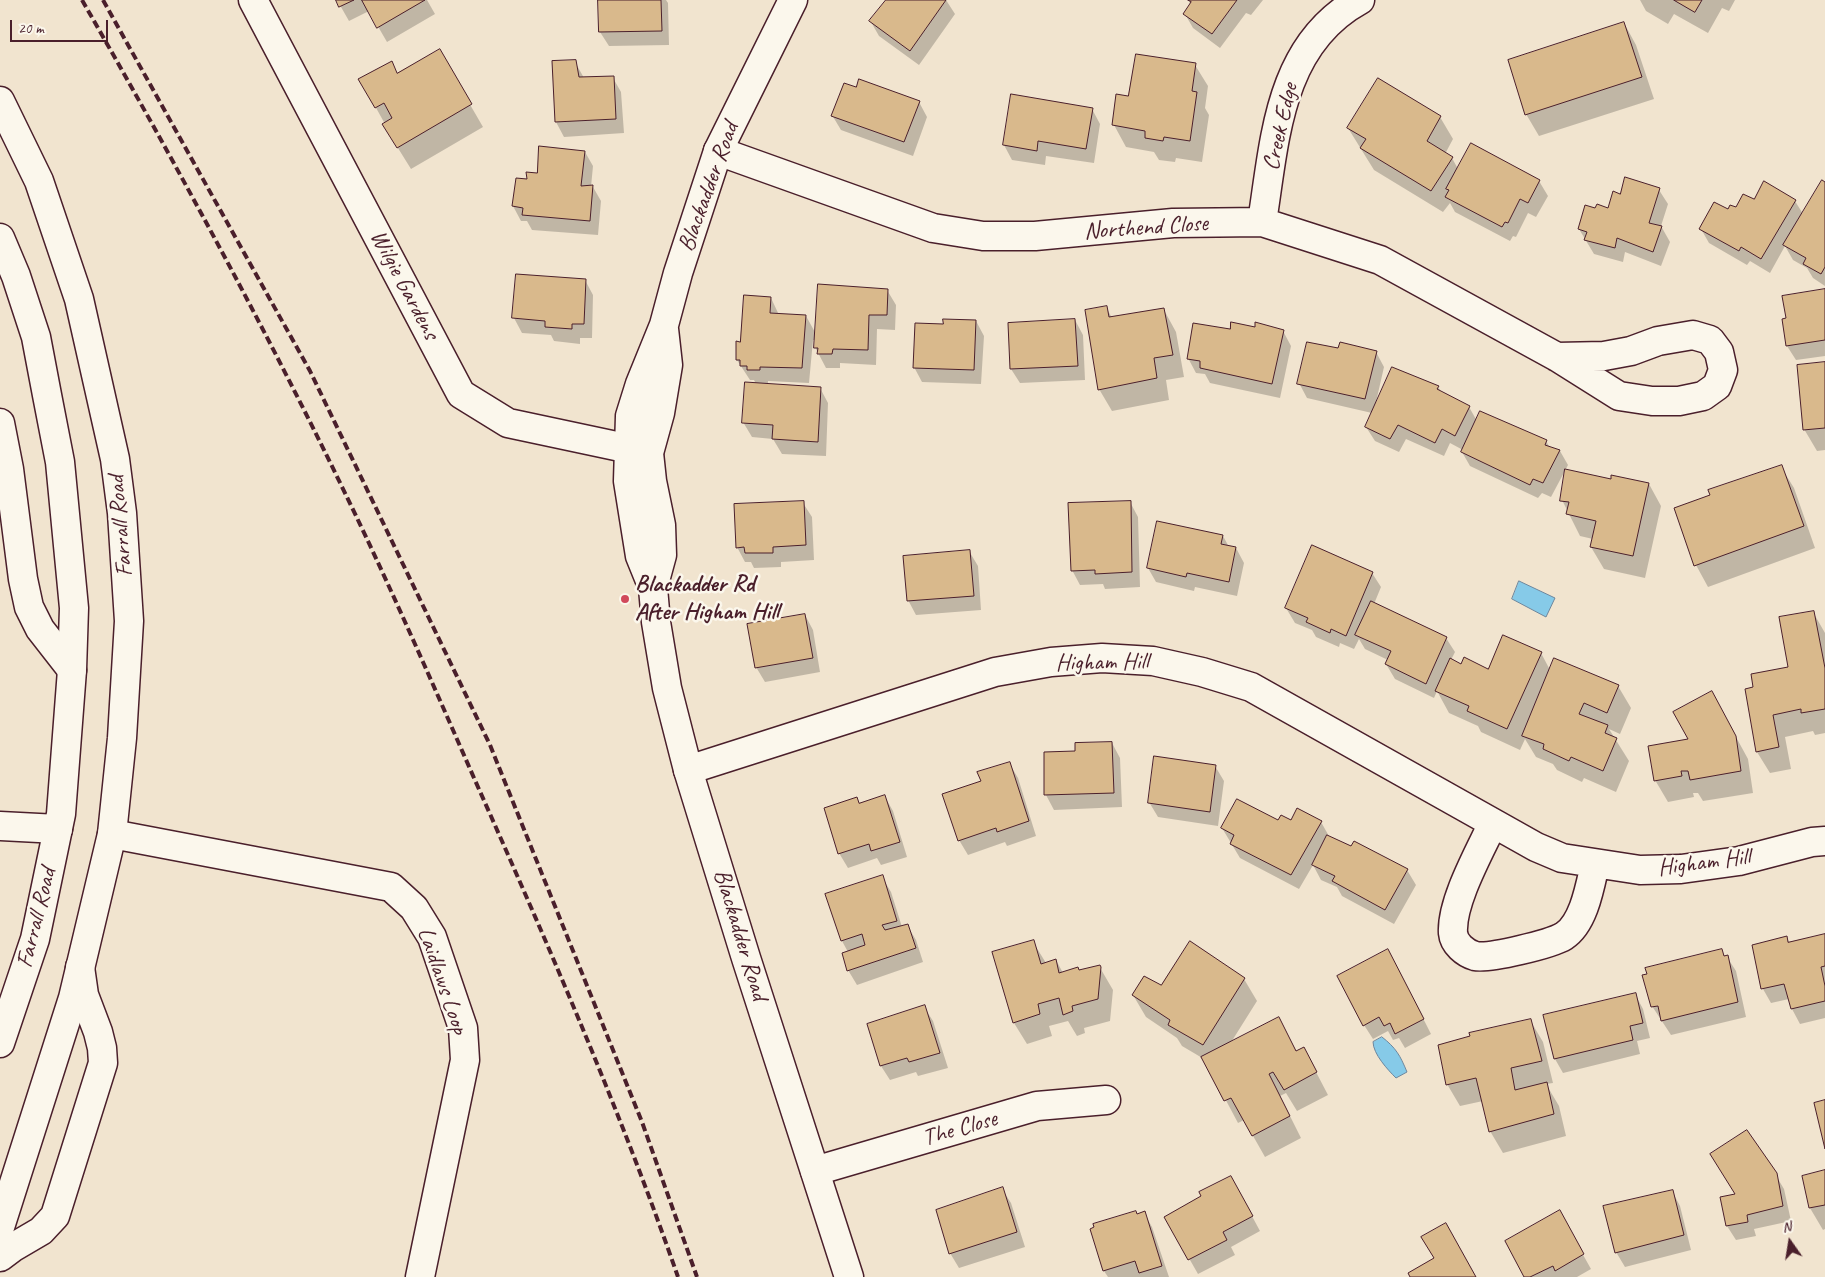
<!DOCTYPE html>
<style>
body{margin:0}
#map{position:relative;width:1825px;height:1277px;overflow:hidden;background:#f1e4cf;font-family:Caveat,sans-serif}
canvas{display:block}
.north{position:absolute;left:1765px;top:1217px;width:50px;height:50px;-webkit-text-stroke:4px #fbf7ec;paint-order:stroke;rotate:347deg;font-size:14px;font-weight:700;line-height:20px;text-align:center;color:#4a1f2b}
.north::after{content:'';display:block;margin:auto;width:18px;height:22px;background:#4a1f2b;clip-path:polygon(50% 0,100% 100%,50% 72%,0 100%)}
.scale{position:absolute;left:10px;top:20px;width:98px;height:22px;box-sizing:border-box;border:2px solid #4a1f2b;border-top:0;padding-left:6px;font-size:15px;line-height:18px;white-space:nowrap;color:#4a1f2b;-webkit-text-stroke:4px #fbf7ec;paint-order:stroke}
</style>
<div id="map">
<canvas width="1825" height="1277"></canvas>
<div class="north">N</div>
<div class="scale">20 m</div>
</div>
<script>
const context = document.querySelector('canvas').getContext('2d');
context.lineJoin = 'round';
function paint(path, color) { context.fillStyle = color; context.fill(path, 'evenodd'); }
function strokePath(path, color, width, dash) { context.strokeStyle = color; context.lineWidth = width; context.lineCap = dash ? 'butt' : 'round'; context.setLineDash(dash || []); context.stroke(path); }
function write(font, color, halo, rows, align = 'center') {
  context.font = font + ' Caveat,sans-serif'; context.lineWidth = 5; context.setLineDash([]); context.textBaseline = 'middle'; context.strokeStyle = halo; context.fillStyle = color; for (const [text, x, y, turn = 0] of rows) {
    context.save(); context.translate(x, y); context.rotate((+turn || 0) * Math.PI / 180); context.textAlign = isNaN(turn) ? turn : align; if (halo) context.strokeText(text, 0, 0); context.fillText(text, 0, 0); context.restore();
  }
}
const water = new Path2D(`
 M 1519,581 L 1555,598 L 1546,617 L 1512,599 Z
 M 1382,1037 C 1396,1048 1400,1055 1407,1072 L 1396,1078 C 1388,1070 1373,1054 1373,1042 Z`);
const shadow = new Path2D(`
 M 337,0 L 427,0 L 435,14 L 387,42 L 369,11 L 349,21 Z
 M 600,0 L 666,0 L 668,3 L 669,45 L 609,46 L 600,32 Z
 M 888,0 L 946,0 L 955,14 L 919,65 L 879,36 L 871,22 Z
 M 1188,0 L 1263,0 L 1251,15 L 1246,13 L 1220,48 L 1193,28 L 1185,14 L 1191,5 Z
 M 1640,0 L 1735,0 L 1729,11 L 1722,8 L 1708,33 L 1674,14 L 1668,24 L 1646,11 Z
 M 1624,23 L 1636,45 L 1654,99 L 1539,136 L 1526,114 Z
 M 439,51 L 483,127 L 411,169 L 383,124 L 385,124 L 360,79 L 391,62 L 398,74 Z
 M 575,62 L 584,78 L 613,78 L 621,92 L 624,133 L 564,137 L 556,122 Z
 M 1195,65 L 1208,86 L 1205,108 L 1209,115 L 1202,162 L 1176,158 L 1175,162 L 1159,160 L 1154,152 L 1126,147 L 1114,125 Z
 M 1378,80 L 1440,117 L 1453,139 L 1445,154 L 1452,158 L 1458,169 L 1539,181 L 1548,196 L 1536,217 L 1528,213 L 1516,237 L 1513,236 L 1510,241 L 1455,212 L 1450,203 L 1443,212 L 1374,170 L 1348,128 Z
 M 919,102 L 927,117 L 913,156 L 841,130 L 832,115 Z
 M 1092,109 L 1100,124 L 1094,163 L 1046,156 L 1045,165 L 1012,160 L 1004,145 Z
 M 585,152 L 593,166 L 591,187 L 593,187 L 601,201 L 598,235 L 532,230 L 527,221 L 521,221 L 513,206 L 517,180 L 528,180 Z
 M 1825,184 L 1825,286 L 1813,278 L 1807,268 L 1793,260 L 1785,246 L 1770,273 L 1750,261 L 1747,265 L 1709,243 L 1701,229 L 1728,211 L 1754,201 L 1795,201 L 1803,214 Z
 M 1659,190 L 1668,204 L 1661,226 L 1670,242 L 1661,266 L 1625,252 L 1623,262 L 1594,254 L 1579,229 L 1596,210 L 1608,209 L 1620,196 Z
 M 585,280 L 593,295 L 592,338 L 580,338 L 580,344 L 554,341 L 551,335 L 522,333 L 514,318 Z
 M 887,290 L 896,305 L 895,330 L 877,329 L 876,365 L 840,363 L 840,368 L 826,368 L 815,347 L 816,340 L 813,340 L 809,383 L 768,381 L 768,384 L 820,388 L 828,403 L 826,456 L 782,454 L 773,439 L 752,437 L 743,422 L 756,384 L 754,380 L 750,380 L 737,360 L 741,343 L 771,298 L 779,315 L 806,316 L 816,334 Z
 M 1825,290 L 1825,356 L 1796,360 L 1787,346 Z
 M 1106,307 L 1112,318 L 1164,310 L 1176,332 L 1184,377 L 1166,380 L 1169,400 L 1112,411 L 1099,389 Z
 M 1075,320 L 1083,335 L 1085,380 L 1020,383 L 1011,369 Z
 M 976,321 L 984,336 L 981,384 L 922,382 L 914,367 L 944,325 Z
 M 1256,328 L 1283,331 L 1291,346 L 1280,398 L 1210,383 L 1205,374 L 1196,373 L 1188,358 L 1231,331 Z
 M 1339,350 L 1376,352 L 1384,367 L 1376,402 L 1438,387 L 1442,393 L 1469,407 L 1477,421 L 1546,441 L 1550,448 L 1560,451 L 1568,465 L 1551,497 L 1542,493 L 1538,498 L 1470,466 L 1462,452 L 1463,450 L 1450,443 L 1444,456 L 1406,439 L 1399,452 L 1375,441 L 1366,427 L 1372,413 L 1307,398 L 1299,383 Z
 M 1825,364 L 1825,450 L 1817,451 L 1804,429 Z
 M 1781,467 L 1794,488 L 1815,548 L 1708,587 L 1696,565 L 1712,496 Z
 M 1612,480 L 1649,484 L 1661,506 L 1645,578 L 1604,569 L 1591,547 L 1593,539 L 1580,536 L 1562,500 Z
 M 1130,502 L 1138,517 L 1140,587 L 1105,589 L 1103,584 L 1080,585 L 1072,570 Z
 M 803,503 L 812,517 L 814,560 L 781,562 L 781,567 L 754,568 L 751,562 L 745,562 L 737,547 Z
 M 1223,536 L 1229,547 L 1236,548 L 1244,563 L 1237,596 L 1195,587 L 1194,591 L 1156,582 L 1148,568 Z
 M 969,551 L 978,566 L 981,610 L 916,615 L 908,600 Z
 M 1372,573 L 1381,587 L 1374,604 L 1446,638 L 1455,652 L 1451,660 L 1462,666 L 1489,670 L 1541,653 L 1550,670 L 1618,686 L 1631,708 L 1620,734 L 1609,729 L 1629,761 L 1616,792 L 1584,778 L 1582,782 L 1557,770 L 1553,764 L 1536,757 L 1525,739 L 1520,750 L 1481,732 L 1478,726 L 1449,713 L 1437,691 L 1434,698 L 1395,679 L 1386,664 L 1388,660 L 1365,649 L 1359,639 L 1354,649 L 1340,643 L 1339,647 L 1316,637 L 1312,630 L 1295,623 L 1286,608 Z
 M 1813,612 L 1825,633 L 1825,733 L 1815,735 L 1813,731 L 1785,737 L 1791,769 L 1770,773 L 1757,752 L 1755,688 L 1789,668 Z
 M 805,615 L 813,630 L 820,672 L 765,682 L 756,667 Z
 M 1724,715 L 1748,759 L 1753,793 L 1703,801 L 1698,793 L 1693,793 L 1694,797 L 1668,802 L 1655,780 L 1690,740 Z
 M 1112,743 L 1120,758 L 1122,807 L 1054,810 L 1046,795 L 1045,753 L 1077,752 Z
 M 1009,763 L 1018,778 L 1036,836 L 1007,846 L 1005,842 L 968,855 L 959,840 L 983,782 Z
 M 1215,766 L 1224,781 L 1218,826 L 1158,817 L 1149,802 Z
 M 885,797 L 893,811 L 907,857 L 881,865 L 877,858 L 848,868 L 839,853 L 857,798 L 860,804 Z
 M 1278,821 L 1321,822 L 1330,838 L 1407,870 L 1416,885 L 1394,924 L 1342,896 L 1337,887 L 1321,880 L 1313,865 L 1299,889 L 1240,858 L 1222,828 Z
 M 882,877 L 891,892 L 902,927 L 907,925 L 916,940 L 923,962 L 857,985 L 848,970 L 848,952 L 842,941 Z
 M 1825,935 L 1825,1018 L 1800,1024 L 1792,1009 L 1789,999 L 1771,1003 L 1763,989 L 1786,937 L 1790,943 Z
 M 1033,942 L 1046,963 L 1056,960 L 1063,973 L 1079,972 L 1099,966 L 1113,990 L 1110,1021 L 1084,1028 L 1085,1033 L 1077,1036 L 1068,1021 L 1049,1026 L 1052,1036 L 1027,1044 L 1014,1023 L 993,953 Z
 M 1721,951 L 1725,957 L 1727,957 L 1736,971 L 1746,1017 L 1671,1035 L 1652,1006 Z
 M 1396,965 L 1431,1034 L 1405,1048 L 1399,1038 L 1393,1040 L 1388,1031 L 1373,1039 L 1364,1025 Z
 M 1244,979 L 1257,1001 L 1230,1044 L 1279,1019 L 1297,1052 L 1304,1049 L 1328,1095 L 1297,1111 L 1286,1093 L 1280,1096 L 1301,1138 L 1265,1157 L 1244,1120 L 1238,1123 L 1204,1059 L 1182,1046 L 1177,1038 L 1146,1017 L 1133,995 L 1162,986 Z
 M 1635,994 L 1643,1009 L 1650,1038 L 1637,1041 L 1640,1054 L 1563,1073 L 1555,1059 Z
 M 924,1007 L 933,1021 L 948,1068 L 918,1076 L 916,1072 L 890,1080 L 881,1066 Z
 M 1530,1020 L 1543,1042 L 1553,1083 L 1546,1084 L 1559,1106 L 1566,1136 L 1503,1153 L 1490,1131 L 1483,1101 L 1460,1106 L 1447,1084 Z
 M 1825,1172 L 1825,1229 L 1823,1230 L 1810,1208 L 1803,1177 Z
 M 1775,1174 L 1784,1189 L 1791,1221 L 1754,1229 L 1756,1236 L 1736,1240 L 1727,1226 L 1736,1194 Z
 M 1002,1189 L 1011,1203 L 1025,1247 L 959,1268 L 950,1253 Z
 M 1672,1191 L 1680,1206 L 1691,1250 L 1625,1267 L 1616,1252 Z
 M 1239,1192 L 1260,1231 L 1231,1247 L 1235,1255 L 1198,1274 L 1166,1218 L 1203,1197 Z
 M 1559,1212 L 1591,1269 L 1577,1277 L 1525,1277 Z
 M 1144,1213 L 1152,1227 L 1169,1277 L 1108,1277 L 1104,1271 L 1092,1230 Z`);
const building = new Path2D(`
 M 336,0 L 354,0 L 339,7 Z
 M 362,0 L 425,0 L 377,28 Z
 M 598,0 L 661,0 L 662,31 L 599,32 Z
 M 886,0 L 946,0 L 910,51 L 869,21 Z
 M 1188,0 L 1237,0 L 1212,34 L 1183,14 L 1191,2 Z
 M 1674,0 L 1702,0 L 1695,12 Z
 M 1624,22 L 1642,77 L 1525,115 L 1508,60 Z
 M 440,49 L 472,104 L 397,148 L 382,124 L 392,118 L 384,103 L 375,108 L 358,79 L 392,61 L 397,73 Z
 M 1136,54 L 1196,63 L 1192,91 L 1197,92 L 1190,141 L 1164,137 L 1163,141 L 1145,138 L 1145,131 L 1112,125 L 1116,94 L 1128,96 Z
 M 576,60 L 579,77 L 614,76 L 616,119 L 555,122 L 552,61 Z
 M 1378,78 L 1441,116 L 1427,141 L 1453,157 L 1431,191 L 1360,148 L 1366,139 L 1347,128 Z
 M 859,79 L 920,101 L 904,142 L 831,116 L 844,83 L 856,87 Z
 M 1011,94 L 1093,108 L 1086,149 L 1038,141 L 1037,151 L 1003,145 Z
 M 1471,143 L 1540,180 L 1528,203 L 1520,199 L 1508,223 L 1505,222 L 1502,227 L 1445,197 L 1449,190 L 1446,189 Z
 M 539,146 L 585,151 L 581,186 L 593,185 L 590,221 L 522,215 L 523,208 L 512,206 L 516,178 L 527,179 L 526,172 L 537,173 Z
 M 1625,177 L 1660,188 L 1649,223 L 1662,226 L 1653,252 L 1617,238 L 1615,248 L 1584,240 L 1587,232 L 1578,229 L 1585,205 L 1595,208 L 1597,204 L 1608,208 L 1613,191 L 1620,194 Z
 M 1822,180 L 1825,182 L 1825,267 L 1821,274 L 1803,264 L 1806,258 L 1783,245 Z
 M 1764,181 L 1796,200 L 1761,259 L 1741,247 L 1739,251 L 1699,229 L 1714,202 L 1728,209 L 1730,205 L 1736,207 L 1743,194 L 1754,199 Z
 M 516,274 L 586,279 L 584,324 L 572,324 L 572,329 L 545,327 L 545,321 L 512,318 Z
 M 818,284 L 888,289 L 887,315 L 869,315 L 868,350 L 833,349 L 832,354 L 817,354 L 818,348 L 814,348 Z
 M 1825,289 L 1825,340 L 1786,346 L 1782,319 L 1786,318 L 1782,296 Z
 M 744,295 L 771,297 L 770,313 L 806,315 L 802,368 L 760,367 L 760,370 L 747,370 L 747,366 L 740,366 L 740,360 L 736,360 L 736,341 L 740,342 Z
 M 1107,306 L 1109,317 L 1164,308 L 1173,355 L 1154,358 L 1157,378 L 1098,390 L 1085,310 Z
 M 943,319 L 976,320 L 974,370 L 913,368 L 915,323 L 943,324 Z
 M 1075,319 L 1078,366 L 1010,369 L 1008,323 Z
 M 1231,322 L 1255,327 L 1255,322 L 1284,330 L 1272,384 L 1200,368 L 1200,361 L 1187,359 L 1193,323 L 1230,329 Z
 M 1307,342 L 1338,348 L 1340,342 L 1377,351 L 1365,399 L 1297,384 Z
 M 1825,362 L 1825,428 L 1803,430 L 1797,365 Z
 M 1392,367 L 1439,386 L 1437,389 L 1470,406 L 1455,436 L 1442,429 L 1435,443 L 1398,425 L 1390,439 L 1365,427 Z
 M 745,382 L 821,387 L 818,442 L 772,439 L 773,425 L 742,423 Z
 M 1480,411 L 1547,440 L 1545,445 L 1560,450 L 1543,483 L 1533,479 L 1530,485 L 1461,452 Z
 M 1782,465 L 1804,526 L 1694,566 L 1674,508 L 1710,495 L 1708,490 Z
 M 1565,469 L 1611,479 L 1611,475 L 1649,483 L 1633,556 L 1590,547 L 1596,521 L 1566,514 L 1569,502 L 1560,501 Z
 M 804,501 L 806,545 L 773,547 L 773,553 L 745,553 L 744,547 L 736,548 L 734,504 Z
 M 1131,501 L 1132,572 L 1095,574 L 1095,570 L 1071,571 L 1068,503 Z
 M 1157,521 L 1223,535 L 1221,544 L 1236,547 L 1229,582 L 1187,573 L 1186,577 L 1147,568 Z
 M 1312,545 L 1373,572 L 1346,636 L 1331,629 L 1330,633 L 1306,622 L 1308,618 L 1285,608 Z
 M 970,550 L 974,596 L 907,601 L 903,556 Z
 M 1371,601 L 1447,637 L 1426,684 L 1385,664 L 1391,651 L 1355,635 Z
 M 1814,611 L 1825,668 L 1825,709 L 1801,713 L 1801,709 L 1773,715 L 1779,747 L 1756,752 L 1745,689 L 1753,687 L 1751,674 L 1788,667 L 1779,617 Z
 M 805,614 L 813,658 L 755,668 L 747,624 Z
 M 1503,635 L 1542,652 L 1507,729 L 1467,711 L 1469,706 L 1435,691 L 1450,658 L 1461,664 L 1464,657 L 1488,669 Z
 M 1554,658 L 1619,685 L 1607,713 L 1584,703 L 1579,714 L 1608,725 L 1605,733 L 1617,738 L 1603,771 L 1571,757 L 1569,761 L 1543,749 L 1544,744 L 1522,736 Z
 M 1712,691 L 1736,736 L 1741,771 L 1690,780 L 1688,771 L 1681,771 L 1682,776 L 1654,781 L 1648,746 L 1688,739 L 1673,712 Z
 M 1112,742 L 1114,793 L 1044,795 L 1044,752 L 1075,751 L 1075,743 Z
 M 1154,756 L 1216,765 L 1210,812 L 1148,803 Z
 M 1010,762 L 1029,821 L 997,832 L 996,828 L 958,841 L 942,794 L 981,781 L 977,772 Z
 M 885,795 L 900,842 L 871,851 L 869,844 L 838,854 L 824,808 L 857,797 L 859,803 Z
 M 1237,799 L 1278,820 L 1281,815 L 1291,820 L 1297,808 L 1322,821 L 1291,875 L 1230,844 L 1234,835 L 1221,828 Z
 M 1327,835 L 1351,846 L 1354,841 L 1408,869 L 1385,910 L 1332,881 L 1335,876 L 1312,865 Z
 M 883,875 L 897,921 L 882,925 L 885,930 L 908,924 L 916,948 L 847,971 L 842,953 L 865,945 L 862,934 L 841,941 L 825,894 Z
 M 1825,934 L 1825,966 L 1821,967 L 1825,986 L 1825,1001 L 1791,1009 L 1784,984 L 1761,989 L 1752,945 L 1787,936 L 1788,942 Z
 M 1034,940 L 1041,964 L 1056,959 L 1059,973 L 1078,967 L 1079,970 L 1100,965 L 1101,967 L 1098,999 L 1072,1006 L 1073,1011 L 1063,1015 L 1059,998 L 1038,1004 L 1040,1014 L 1013,1023 L 992,952 Z
 M 1190,941 L 1245,978 L 1203,1045 L 1168,1025 L 1170,1020 L 1132,995 L 1144,976 L 1161,985 Z
 M 1388,949 L 1424,1019 L 1395,1034 L 1390,1023 L 1384,1026 L 1379,1017 L 1363,1026 L 1337,976 Z
 M 1722,949 L 1724,956 L 1728,955 L 1738,1002 L 1661,1021 L 1658,1006 L 1651,1007 L 1642,975 L 1647,974 L 1645,968 Z
 M 1636,993 L 1643,1023 L 1630,1026 L 1633,1040 L 1554,1059 L 1543,1015 Z
 M 925,1005 L 940,1053 L 909,1062 L 907,1058 L 880,1066 L 867,1024 Z
 M 1279,1017 L 1296,1051 L 1304,1047 L 1317,1072 L 1284,1090 L 1273,1072 L 1269,1074 L 1290,1116 L 1252,1136 L 1231,1098 L 1224,1101 L 1201,1057 Z
 M 1531,1019 L 1542,1061 L 1511,1068 L 1515,1090 L 1547,1082 L 1554,1114 L 1489,1132 L 1476,1078 L 1446,1085 L 1438,1045 L 1470,1036 L 1469,1033 Z
 M 1825,1100 L 1825,1149 L 1814,1103 Z
 M 1747,1130 L 1777,1173 L 1783,1206 L 1747,1215 L 1748,1222 L 1726,1226 L 1720,1197 L 1735,1194 L 1710,1154 Z
 M 1825,1170 L 1825,1205 L 1809,1208 L 1802,1176 Z
 M 1231,1176 L 1253,1216 L 1223,1232 L 1227,1240 L 1188,1260 L 1164,1217 L 1201,1196 L 1199,1192 Z
 M 1003,1187 L 1017,1232 L 949,1254 L 936,1210 Z
 M 1673,1190 L 1684,1235 L 1615,1253 L 1603,1206 Z
 M 1560,1210 L 1584,1254 L 1555,1271 L 1553,1266 L 1530,1277 L 1524,1277 L 1505,1241 Z
 M 1136,1211 L 1137,1214 L 1145,1211 L 1162,1266 L 1139,1273 L 1135,1261 L 1103,1271 L 1090,1229 L 1094,1227 L 1093,1224 Z
 M 1446,1223 L 1476,1277 L 1410,1277 L 1408,1273 L 1434,1258 L 1421,1237 Z`);
const minor = new Path2D(`
 M 253,0 L 461,394 L 508,423 L 649,453
 M 718,151 L 933,228 L 983,236 L 1035,236 L 1173,223 L 1262,222 L 1380,260 L 1557,357 L 1619,396 L 1652,401 L 1679,401 L 1703,396 L 1717,386 L 1723,370 L 1719,352 L 1710,340 L 1693,335 L 1658,341 L 1631,351 L 1604,356 L 1557,357
 M 1262,222 C 1275,140 1278,45 1360,0
 M 0,423 L 9,469 L 23,579 L 29,607 L 40,629 L 72,670
 M 688,770 L 995,672 L 1051,662 L 1102,658 L 1153,661 L 1202,672 L 1251,687 L 1536,847 L 1562,858 L 1640,870 L 1681,869 L 1739,861 L 1812,842 L 1825,841
 M 1493,823 C 1480,851 1451,902 1453,933 C 1454,944 1465,953 1475,956 C 1489,959 1551,944 1564,936 C 1584,923 1590,886 1595,864
 M 0,826 L 58,829
 M 112,834 L 391,887 L 414,908 L 432,937 L 463,1028 L 465,1060 L 420,1277
 M 815,1171 L 1037,1106 L 1106,1100
 M 0,1257 L 12,1248 L 41,1231 L 55,1216 L 103,1063 L 102,1048 L 98,1032 L 84,995 L 80,967`);
const tertiary = new Path2D(`
 M 793,0 L 718,151 L 678,273 L 664,325 L 640,384 L 630,416 L 628,481 L 640,556 L 653,588 L 656,622 L 667,688 L 688,770 L 746,958 L 849,1277
 M 653,588 L 662,555 L 661,525 L 652,481 L 649,453 L 660,413 L 668,365 L 664,329`);
const secondary = new Path2D(`
 M 0,101 L 39,181 L 79,299 L 115,459 L 122,513 L 129,621 L 122,738 L 112,834 L 73,998 L 0,1227
 M 0,238 L 16,276 L 36,337 L 47,395 L 60,462 L 74,608 L 72,670 L 61,814 L 35,939 L 0,1043`);
const rail = new Path2D(`
 M 82,0 C 183,176 280,355 367,539 C 404,618 439,698 474,778 C 547,942 619,1107 678,1277
 M 103,0 L 310,371 L 490,745 L 642,1122 L 697,1277`);
const markers = [
 [625,599,5,"#d1495b"]
];
const streetNames = [
 ["Creek Edge",1281,127,-77],
 ["Blackadder Road",709,187,-70],
 ["Northend Close",1146,228,-4],
 ["Wilgie Gardens",404,285,62],
 ["Farrall Road",121,526,-95],
 ["Higham Hill",1102,663,-1],
 ["Higham Hill",1704,863,-7],
 ["Farrall Road",37,918,-76],
 ["Blackadder Road",740,935,73],
 ["Laidlaws Loop",442,981,71],
 ["The Close",960,1129,-16]
];
const poiNames = [
 ["Blackadder Rd",635,585],
 ["After Higham Hill",635,613]
];
paint(water, '#86cae8');
strokePath(water, '#6e869c', 1);
paint(shadow, '#0003');
paint(building, '#d9b98c');
strokePath(building, '#4a1f2b', 1);
strokePath(minor, '#4a1f2b', 31);
strokePath(tertiary, '#4a1f2b', 31);
strokePath(secondary, '#4a1f2b', 31);
strokePath(minor, '#fbf7ec', 28);
strokePath(tertiary, '#fbf7ec', 28);
strokePath(secondary, '#fbf7ec', 28);
strokePath(rail, '#4a1f2b', 4, [8, 4]);
for (const [x, y, r, color] of markers) { const dot = new Path2D(); dot.arc(x, y, r, 0, 2 * Math.PI); context.fillStyle = color; context.fill(dot); strokePath(dot, '#fbf7ec', 2); }
write('24px', '#4a1f2b', '#fbf7ec', streetNames);
write('bold 24px', '#4a1f2b', '#fbf7ec', poiNames, 'left');
</script>
